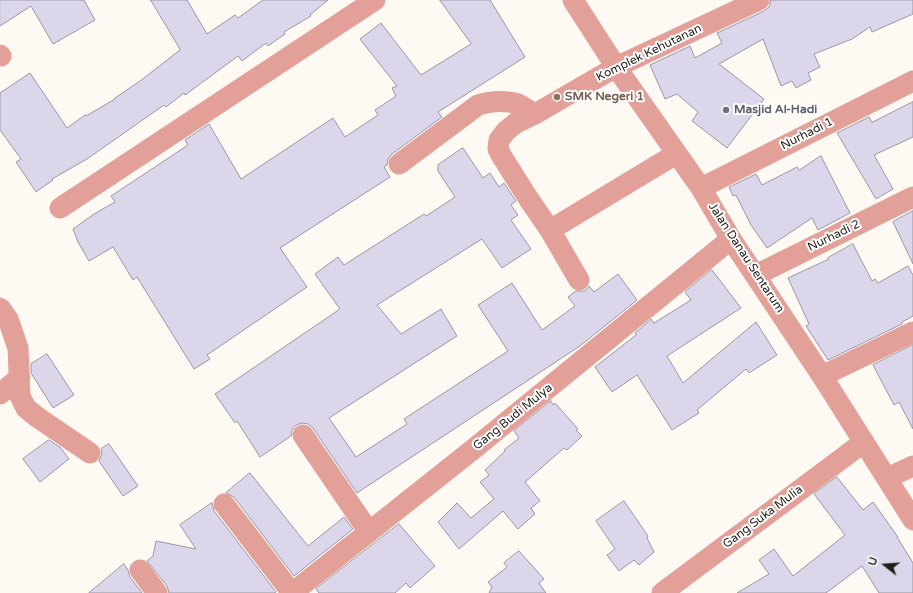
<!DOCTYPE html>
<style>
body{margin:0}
#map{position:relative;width:913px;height:593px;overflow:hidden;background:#fefaf3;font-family:"Varela Round",sans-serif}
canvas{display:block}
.north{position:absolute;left:865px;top:545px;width:40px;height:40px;-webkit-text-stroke:3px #fff;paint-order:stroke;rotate:287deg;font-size:11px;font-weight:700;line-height:16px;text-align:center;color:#231f19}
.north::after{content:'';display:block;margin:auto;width:14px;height:18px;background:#231f19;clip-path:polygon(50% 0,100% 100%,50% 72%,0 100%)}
</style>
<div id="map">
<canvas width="913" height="593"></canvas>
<div class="north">U</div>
</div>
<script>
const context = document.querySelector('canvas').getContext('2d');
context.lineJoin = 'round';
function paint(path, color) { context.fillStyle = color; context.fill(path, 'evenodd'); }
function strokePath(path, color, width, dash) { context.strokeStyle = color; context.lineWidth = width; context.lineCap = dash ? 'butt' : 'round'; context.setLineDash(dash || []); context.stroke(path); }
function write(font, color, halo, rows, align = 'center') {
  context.font = font + ' "Varela Round",sans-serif'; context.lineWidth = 4; context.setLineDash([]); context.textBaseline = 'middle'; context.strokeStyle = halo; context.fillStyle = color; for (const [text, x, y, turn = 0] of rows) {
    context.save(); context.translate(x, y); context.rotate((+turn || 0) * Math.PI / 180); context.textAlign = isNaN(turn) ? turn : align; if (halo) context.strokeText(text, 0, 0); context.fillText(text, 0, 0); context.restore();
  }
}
const building = new Path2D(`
 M 0,0 L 84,0 L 95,20 L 53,44 L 31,6 L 0,26 Z
 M 151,0 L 187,0 L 207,34 L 235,15 L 238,18 L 263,0 L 328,0 L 310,15 L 311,16 L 284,32 L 285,34 L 268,46 L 266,43 L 242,61 L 238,56 L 185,95 L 184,93 L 166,107 L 164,105 L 87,159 L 52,179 L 53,180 L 36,192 L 16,162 L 21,159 L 0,130 L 0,93 L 30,73 L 67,128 L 85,115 L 86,116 L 115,99 L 115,98 L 140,81 L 180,50 Z
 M 440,0 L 490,0 L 525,57 L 438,112 L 442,117 L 392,154 L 388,159 L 387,165 L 384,167 L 390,177 L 280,248 L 307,287 L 207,355 L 210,359 L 194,369 L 137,277 L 133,280 L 113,247 L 89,261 L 78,242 L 73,229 L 94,214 L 115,202 L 111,196 L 188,145 L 185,140 L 209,124 L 241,179 L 333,118 L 345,137 L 378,115 L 375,110 L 396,96 L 392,88 L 397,86 L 360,39 L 381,23 L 421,75 L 471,44 Z
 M 771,0 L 913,0 L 913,14 L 872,32 L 870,27 L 852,39 L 814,54 L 820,67 L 808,73 L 811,80 L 796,88 L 792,81 L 781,86 L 763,39 L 719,64 L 764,99 L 727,148 L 692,121 L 698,112 L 677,94 L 665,99 L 650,65 L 690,46 L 695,58 L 722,43 L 717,33 L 764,11 L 769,7 Z
 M 913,102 L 913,137 L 874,155 L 893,189 L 876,199 L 837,133 L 869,117 L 872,122 Z
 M 463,148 L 483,178 L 490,173 L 499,187 L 504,183 L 516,201 L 511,205 L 518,215 L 511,220 L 531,249 L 502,268 L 482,239 L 377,305 L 401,334 L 441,309 L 457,336 L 329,418 L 356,457 L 407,424 L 404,419 L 508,351 L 478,305 L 512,283 L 542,330 L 575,306 L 568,297 L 576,291 L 585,291 L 589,286 L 594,292 L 618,274 L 637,300 L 580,346 L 357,493 L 313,428 L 308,424 L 302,423 L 296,425 L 292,430 L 291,436 L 260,457 L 237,421 L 235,423 L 215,394 L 340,309 L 315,274 L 338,257 L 344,265 L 424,214 L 426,216 L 455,197 L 438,171 L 438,165 Z
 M 821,156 L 850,213 L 818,230 L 812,218 L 767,248 L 751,225 L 736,195 L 733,196 L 729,187 L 756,174 L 762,185 L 797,167 L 799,170 Z
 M 913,211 L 913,264 L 893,222 Z
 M 853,244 L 872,281 L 875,279 L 878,283 L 908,266 L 913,275 L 913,316 L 902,322 L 902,324 L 828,360 L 806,326 L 809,324 L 788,278 L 829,259 L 828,258 Z
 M 712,270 L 741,308 L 667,356 L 683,383 L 756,322 L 777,355 L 749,373 L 746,369 L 697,410 L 699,413 L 672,430 L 637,375 L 612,392 L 595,367 L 636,335 L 635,333 L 651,319 L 654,323 L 691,300 L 685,292 Z
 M 913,345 L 913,429 L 899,402 L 894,405 L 873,365 Z
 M 47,354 L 74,395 L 53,408 L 31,373 L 31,364 Z
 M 551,401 L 553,405 L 555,403 L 578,429 L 576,430 L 582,436 L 567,450 L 564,448 L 525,482 L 540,501 L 531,508 L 535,514 L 518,529 L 503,511 L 459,549 L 438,522 L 457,503 L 471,518 L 494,499 L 480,482 L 489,475 L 485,470 L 505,451 L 504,450 L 519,438 L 514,431 Z
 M 49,440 L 60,447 L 69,459 L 40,482 L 23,459 Z
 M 109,444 L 138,486 L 123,496 L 99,461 L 102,454 L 101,449 Z
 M 250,473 L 308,546 L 344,517 L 353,529 L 294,576 L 234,497 L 226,493 Z
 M 837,477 L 863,510 L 873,502 L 898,537 L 897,537 L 913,563 L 913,593 L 879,593 L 862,566 L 826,593 L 737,593 L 769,574 L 759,560 L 774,549 L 793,576 L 845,535 L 814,494 Z
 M 624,501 L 648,536 L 647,538 L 654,552 L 639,565 L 634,560 L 619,571 L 607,555 L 615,549 L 596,521 Z
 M 212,503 L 214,511 L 276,592 L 274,593 L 169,593 L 167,586 L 147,561 L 153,556 L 156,541 L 196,549 L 180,525 Z
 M 399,524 L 435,566 L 410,588 L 406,583 L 395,593 L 319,593 L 316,589 Z
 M 519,551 L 544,579 L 539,583 L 546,593 L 489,593 L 492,587 L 488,582 L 507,567 L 504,563 Z
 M 124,564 L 128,570 L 130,577 L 142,593 L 89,593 Z`);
const minor = new Path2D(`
 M 573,0 L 616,67 L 701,188 L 731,239 L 822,376 L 913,520
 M 0,55 L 1,56
 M 399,164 L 478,105 C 490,101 506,100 518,104 C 523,106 529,111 535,114
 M 701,188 L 913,81
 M 60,208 L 375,0
 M 550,230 L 676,154
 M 756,275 L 913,197
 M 579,280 L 550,230 L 528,198 L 501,155 L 498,149 L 499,140 L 506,131 L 516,123 L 535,114 L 616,67 L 759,0
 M 0,308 L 8,319 L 18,348 L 20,396 L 26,408 L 37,417 L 90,453
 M 822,376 L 913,332
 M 0,394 L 20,377
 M 303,435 L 369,532
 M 887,478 L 913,466
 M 224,504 L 292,593
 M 140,570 L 157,593
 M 292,593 L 471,451 L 731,239
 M 662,593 L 864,442`);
const markers = [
 [557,97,4,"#8d6e63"],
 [726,110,4,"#6b7280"]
];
const streetNames = [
 ["Komplek Kehutanan",649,53,-26],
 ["Nurhadi 1",807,134,-27],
 ["Nurhadi 2",834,236,-26],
 ["Jalan Danau Sentarum",746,258,57],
 ["Gang Budi Mulya",513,417,-39],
 ["Gang Suka Mulia",763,517,-37]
];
const educationNames = [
 ["SMK Negeri 1",565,97]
];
const worshipNames = [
 ["Masjid Al-Hadi",734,110]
];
paint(building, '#dcd6ea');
strokePath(building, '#9b95a7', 1);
strokePath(minor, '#e2a099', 21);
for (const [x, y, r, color] of markers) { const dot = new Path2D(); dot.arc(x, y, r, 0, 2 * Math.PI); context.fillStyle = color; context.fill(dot); strokePath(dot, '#fff', 1.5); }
write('12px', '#231f19', '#fff', streetNames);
write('bold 12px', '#785e54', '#fff', educationNames, 'left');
write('bold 12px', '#5b616d', '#fff', worshipNames, 'left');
</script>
